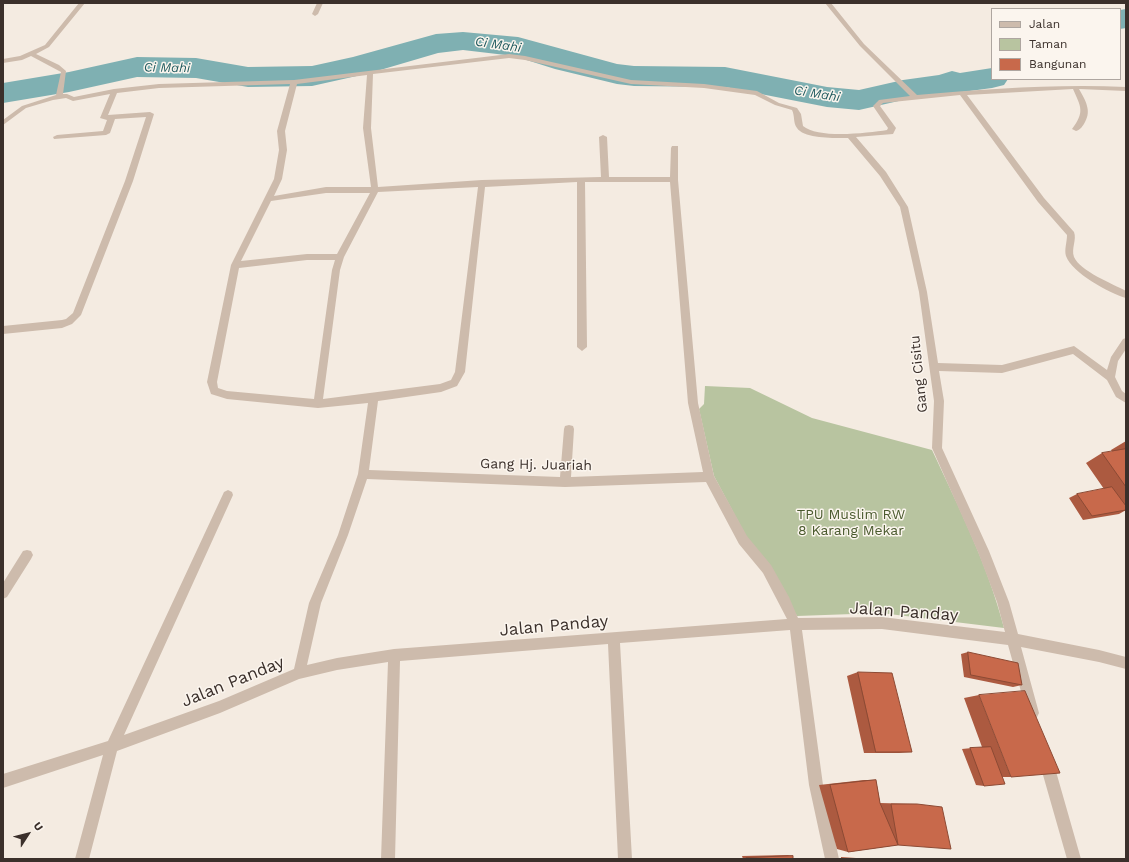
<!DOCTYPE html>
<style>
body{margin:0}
#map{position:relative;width:1129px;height:862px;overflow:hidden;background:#f4ebe1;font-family:"Work Sans",sans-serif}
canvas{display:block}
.frame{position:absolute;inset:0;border:4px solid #3b302b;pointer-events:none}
.legend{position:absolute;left:991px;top:8px;width:130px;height:72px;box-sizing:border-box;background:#fbf5ee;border:1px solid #aea6a0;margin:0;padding:5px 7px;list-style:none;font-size:12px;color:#3b302b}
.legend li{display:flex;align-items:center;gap:8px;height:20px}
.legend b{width:20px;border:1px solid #aea6a0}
.north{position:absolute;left:8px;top:814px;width:40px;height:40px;-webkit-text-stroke:3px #fbf5ee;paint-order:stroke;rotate:54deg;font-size:11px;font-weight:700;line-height:16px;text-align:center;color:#3b302b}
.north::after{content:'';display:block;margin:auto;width:14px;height:18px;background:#3b302b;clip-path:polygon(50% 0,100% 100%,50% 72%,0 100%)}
</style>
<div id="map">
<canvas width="1129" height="862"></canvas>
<div class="frame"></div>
<ul class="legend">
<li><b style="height:5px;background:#cdbbac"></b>Jalan</li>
<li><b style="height:11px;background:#b8c4a0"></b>Taman</li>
<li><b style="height:11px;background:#c8694b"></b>Bangunan</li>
</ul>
<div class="north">U</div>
</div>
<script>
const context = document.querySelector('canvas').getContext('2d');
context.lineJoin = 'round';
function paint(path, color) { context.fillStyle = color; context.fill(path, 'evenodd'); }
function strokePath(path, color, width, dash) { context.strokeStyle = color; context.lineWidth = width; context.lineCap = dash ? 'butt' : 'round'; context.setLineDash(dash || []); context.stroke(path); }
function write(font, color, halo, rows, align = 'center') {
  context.font = font + ' "Work Sans",sans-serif'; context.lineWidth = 3; context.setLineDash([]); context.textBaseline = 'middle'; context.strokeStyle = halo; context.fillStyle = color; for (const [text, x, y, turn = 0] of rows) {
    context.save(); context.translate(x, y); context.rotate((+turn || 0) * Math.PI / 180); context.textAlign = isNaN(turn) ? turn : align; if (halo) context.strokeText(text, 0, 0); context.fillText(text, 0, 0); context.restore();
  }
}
const green = new Path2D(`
 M 705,386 L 750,388 L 812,418 L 932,450 C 959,508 988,565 1004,628 L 881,613 L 797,616 L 747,538 L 714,476 L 699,409 L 704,404 Z`);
const river = new Path2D(`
 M 1126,9 L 1126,28 L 1120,29 L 1120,10 Z
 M 463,32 L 518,37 L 617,64 L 634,66 L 725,67 L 827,87 L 859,90 L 903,80 L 939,75 L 952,71 L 960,73 L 992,68 L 992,79 L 1008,79 L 1004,85 L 992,88 L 903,100 L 859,110 L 827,107 L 725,87 L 634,86 L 617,84 L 555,69 L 514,56 L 463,50 L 438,53 L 370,73 L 312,86 L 248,87 L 196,78 L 137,77 L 69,92 L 3,103 L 3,83 L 69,72 L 137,57 L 196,58 L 248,67 L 312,66 L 353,57 L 436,34 Z`);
const minor = new Path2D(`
 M 79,3 L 85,3 L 49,47 L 36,54 L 59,65 L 66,71 L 63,94 L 67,94 L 74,97 L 114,89 L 159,84 L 294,80 L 509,54 L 525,56 L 631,80 L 704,84 L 757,91 L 779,103 L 797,108 L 801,114 L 803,126 C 818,139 868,133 887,130 L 888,128 L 873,106 L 879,100 L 910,96 L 860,46 L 825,3 L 831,3 L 864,44 L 917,95 C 987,89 1056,84 1126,87 L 1126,91 L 1079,89 C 1085,100 1092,110 1085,122 C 1083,126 1080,130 1076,131 L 1072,129 C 1085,112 1081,107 1073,89 L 967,95 L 1044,198 L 1074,232 C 1077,240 1071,248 1074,257 C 1080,271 1113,284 1126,291 L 1126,298 C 1109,293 1072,273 1066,256 C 1064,250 1067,242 1067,235 L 1038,202 L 960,95 L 883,103 L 880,106 L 896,128 L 893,134 L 856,137 L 886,172 L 908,207 L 927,292 L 938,363 L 1002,365 L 1074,346 L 1107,370 L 1111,357 L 1123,339 L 1126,338 L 1126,349 L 1118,361 L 1115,377 L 1122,391 L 1126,394 L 1126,403 L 1116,397 L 1107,380 L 1073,354 L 1002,373 L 939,371 L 944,401 L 942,448 L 989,551 L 1009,602 L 1018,634 L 1099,650 L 1126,657 L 1126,669 L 1099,662 L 1021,647 L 1039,713 L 1037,717 L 1033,719 L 1029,717 L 1027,713 L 1008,645 L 882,629 L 802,630 L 823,785 L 839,859 L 825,859 L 809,785 L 790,630 L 620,643 L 632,859 L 618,859 L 608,644 L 400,661 L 395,859 L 381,859 L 388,662 L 337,670 L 299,679 L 220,713 L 117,751 L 89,859 L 75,859 L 103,755 L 3,788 L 3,774 L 108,741 L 224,492 L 228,490 L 232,492 L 233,495 L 124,735 L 219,701 L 294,669 L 309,603 L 338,535 L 358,474 L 368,403 L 318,408 L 227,399 L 211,394 L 207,382 L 231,265 L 274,179 L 279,150 L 277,131 L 290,84 L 159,88 L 117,93 L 108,115 L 150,112 L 154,114 L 133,181 L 81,315 L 72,324 L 62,328 L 3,334 L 3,326 L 62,320 L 66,319 L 73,313 L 125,181 L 146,117 L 115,119 L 110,133 L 106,135 L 54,139 L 53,137 L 57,135 L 103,131 L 107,120 L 100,118 L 110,94 L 73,101 L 66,98 L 53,100 L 26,108 L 3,125 L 3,120 L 22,106 L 56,95 L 61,72 L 31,56 L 22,60 L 3,63 L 3,59 L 20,56 L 45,45 ZM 509,58 L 525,60 L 631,84 L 704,88 L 755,95 L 775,105 L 792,110 C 795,116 793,123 797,128 C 804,139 836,138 848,138 L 880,176 L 900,207 L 919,292 L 934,401 L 932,448 L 978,552 L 997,602 L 1005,632 L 882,617 L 798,618 L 789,597 L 771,565 L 747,536 L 714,476 L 698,403 L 678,180 L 678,146 L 672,146 L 671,148 L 670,177 L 609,177 L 607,137 L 603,135 L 599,137 L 601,177 L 482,180 L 378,187 L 371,128 L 373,74 ZM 367,75 L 363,128 L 371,187 L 326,187 L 274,196 L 282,179 L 287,150 L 285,131 L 297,84 ZM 577,182 L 577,347 L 582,351 L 587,347 L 585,182 L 670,182 L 688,403 L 703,472 L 571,477 L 574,429 L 573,426 L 569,425 L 565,426 L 564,429 L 560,477 L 369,470 L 378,401 L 441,392 L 457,386 L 465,372 L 485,187 ZM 478,187 L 455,372 L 451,380 L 440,384 L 323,399 L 340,270 L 344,257 L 378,192 ZM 326,193 L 370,193 L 337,254 L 307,254 L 241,261 L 271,201 ZM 307,260 L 335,260 L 332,270 L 314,399 L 227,391 L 218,388 L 217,382 L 239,268 ZM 367,479 L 565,487 L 706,482 L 739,544 L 763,573 L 787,619 L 394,649 L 337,658 L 307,665 L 321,603 L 348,535 Z
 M 317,3 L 323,3 L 318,14 L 315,16 L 312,14 Z
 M 27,550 L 31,551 L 33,555 L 31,559 L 7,597 L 3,599 L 3,583 L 23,551 Z
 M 1046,754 L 1051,756 L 1053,761 L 1081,859 L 1067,859 L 1039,761 L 1041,756 Z`);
const wall = new Path2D(`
 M 1126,441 L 1126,510 L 1119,514 L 1083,520 L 1069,498 L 1077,494 L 1104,489 L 1086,463 L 1102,453 L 1112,452 L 1111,450 Z
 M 968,652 L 1022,685 L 1013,687 L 964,677 L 961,654 Z
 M 858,672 L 912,752 L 899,753 L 864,753 L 847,676 Z
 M 979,695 L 1011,777 L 1002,777 L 984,786 L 976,785 L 962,749 L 982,747 L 964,698 Z
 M 864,780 L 876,780 L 880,803 L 917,804 L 898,845 L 848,852 L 837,849 L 819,785 Z
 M 788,855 L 793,856 L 793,859 L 743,859 L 742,856 Z
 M 841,857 L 871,859 L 841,859 Z`);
const building = new Path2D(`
 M 1126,449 L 1126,487 L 1102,453 Z
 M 1112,487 L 1126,506 L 1126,510 L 1092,516 L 1077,494 Z
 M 968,652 L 1018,663 L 1022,685 L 971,675 Z
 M 858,672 L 892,673 L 912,752 L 876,752 Z
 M 1025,691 L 1060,773 L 1011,777 L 979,695 Z
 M 991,747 L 1005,784 L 984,786 L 970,748 Z
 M 876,780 L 880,803 L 898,845 L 891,804 L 917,804 L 942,807 L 951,849 L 898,845 L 848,852 L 830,785 Z
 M 793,856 L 793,859 L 746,859 L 746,858 Z`);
const farWaternames = [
 ["Ci Mahi",498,45,8],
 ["Ci Mahi",167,68,1],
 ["Ci Mahi",817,94,9]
];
const streetNames = [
 ["Gang Cisitu",919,374,-96],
 ["Gang Hj. Juariah",536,465,1]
];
const parkNames = [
 ["TPU Muslim RW",851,515],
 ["8 Karang Mekar",851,531]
];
const nearStreetnames = [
 ["Jalan Panday",904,612,4],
 ["Jalan Panday",554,626,-5],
 ["Jalan Panday",233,682,-22]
];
paint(green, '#b8c4a0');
paint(river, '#7fb0b2');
paint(minor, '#cdbbac');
paint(wall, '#ac5a40');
paint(building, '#c8694b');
strokePath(building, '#8c4a34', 1);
write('italic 13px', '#1f5a5e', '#fbf5ee', farWaternames);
write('14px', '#3b302b', '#fbf5ee', streetNames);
write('14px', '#4a5a2e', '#fbf5ee', parkNames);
write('17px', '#3b302b', '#fbf5ee', nearStreetnames);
</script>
